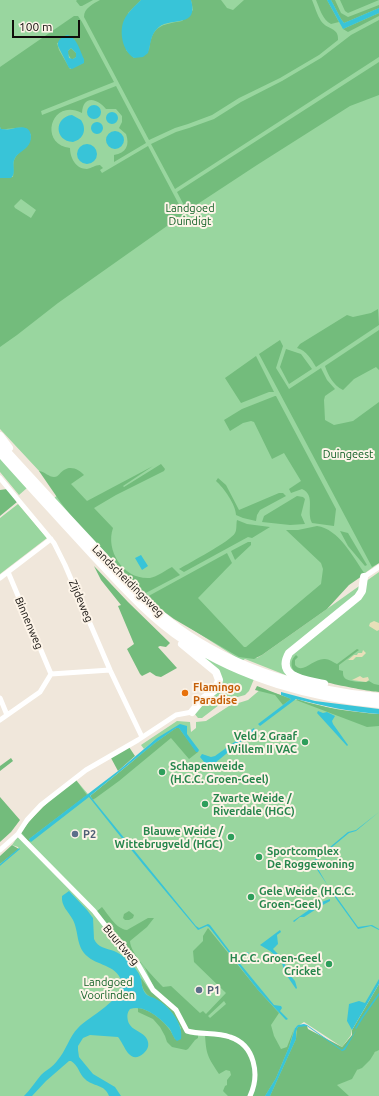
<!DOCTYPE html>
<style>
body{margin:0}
#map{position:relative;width:379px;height:1096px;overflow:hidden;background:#f0e7db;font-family:Ubuntu,sans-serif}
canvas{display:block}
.scale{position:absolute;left:12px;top:20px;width:68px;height:18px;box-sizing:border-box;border:2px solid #100d0a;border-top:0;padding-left:5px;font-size:12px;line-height:14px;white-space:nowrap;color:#100d0a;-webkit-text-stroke:3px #fdf4e8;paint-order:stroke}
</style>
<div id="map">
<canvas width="379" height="1096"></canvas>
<div class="scale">100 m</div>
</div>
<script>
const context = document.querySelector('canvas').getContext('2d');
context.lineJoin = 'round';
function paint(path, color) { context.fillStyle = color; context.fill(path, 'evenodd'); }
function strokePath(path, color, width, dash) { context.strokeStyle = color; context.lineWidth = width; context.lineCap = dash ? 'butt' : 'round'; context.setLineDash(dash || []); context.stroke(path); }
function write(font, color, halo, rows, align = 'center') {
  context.font = font + ' Ubuntu,sans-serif'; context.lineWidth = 4; context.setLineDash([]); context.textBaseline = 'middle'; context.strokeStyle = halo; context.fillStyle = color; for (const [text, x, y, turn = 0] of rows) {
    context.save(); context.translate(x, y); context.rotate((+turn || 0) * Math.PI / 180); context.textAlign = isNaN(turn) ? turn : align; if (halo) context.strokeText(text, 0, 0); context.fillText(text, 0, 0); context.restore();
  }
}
const green = new Path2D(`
 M 0,0 L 379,0 L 379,563 L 247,657 L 257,658 L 262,655 L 379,572 L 379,690 L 319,679 L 293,678 L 245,659 L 242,661 L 159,608 L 145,598 L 54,498 L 58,495 L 41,473 L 0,429 Z
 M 0,458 L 27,488 L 19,495 L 0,472 Z
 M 18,504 L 47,538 L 0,574 L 0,518 Z
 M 187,645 L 254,679 L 249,691 L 245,695 L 227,700 L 219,705 L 202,718 L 198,718 L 194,713 L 222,684 Z
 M 261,689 L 297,700 L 379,720 L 379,982 L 352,1029 L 351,1035 L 342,1047 L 304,1022 L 295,1028 L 357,1070 L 379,1048 L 379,1096 L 0,1096 L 0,864 L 19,849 L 18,847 L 12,845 L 21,832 L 76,780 L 93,800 L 157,738 L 144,749 L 141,745 L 177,721 L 190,722 L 191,732 L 196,728 L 196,722 L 206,721 L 229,706 L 248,700 Z`);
const forest = new Path2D(`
 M 77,0 L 93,0 L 82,6 L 80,6 L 76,1 Z
 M 100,0 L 141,0 L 128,13 L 126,50 L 134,58 L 149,50 C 152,25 161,25 182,21 L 193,10 L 191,0 L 221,0 L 227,8 L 233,10 L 244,0 L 312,0 C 315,7 317,15 321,21 C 327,30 339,27 338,40 L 319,55 L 280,78 L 239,98 L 212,115 L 188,124 L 175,128 L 149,140 L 84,17 C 84,8 93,4 100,0 Z
 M 316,0 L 327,0 L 339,22 L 331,24 C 322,19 320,9 316,0 Z
 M 331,0 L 335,0 L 341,13 L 348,17 L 379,5 L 379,8 L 344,23 L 341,19 Z
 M 340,0 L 379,0 L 348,13 L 345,11 Z
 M 379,13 L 379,16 L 348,32 L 343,29 Z
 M 74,16 L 78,16 L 82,22 L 114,82 L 41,111 L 42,115 L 116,86 L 146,143 L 114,162 L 114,155 C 126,153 130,145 126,134 L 119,128 L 122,122 L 122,116 L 116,109 L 106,109 C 97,98 83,95 82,113 C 51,97 38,144 70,148 C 70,158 76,169 87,169 C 92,168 95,165 100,165 L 103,168 L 100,170 L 102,173 L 148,146 L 184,214 L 58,303 L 17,335 L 0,347 L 0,178 L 13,177 C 14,171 12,163 15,158 C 21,148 30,149 31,135 L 27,129 C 16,126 11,130 1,129 L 0,127 L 0,67 ZM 74,39 L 83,63 L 70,69 L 59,50 L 57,43 ZM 21,199 L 36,210 L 31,218 L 15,208 L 14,206 Z
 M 379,20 L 379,57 L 175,189 L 151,144 L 176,132 L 189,128 L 214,119 L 241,102 L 282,81 L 321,58 L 351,35 Z
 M 71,48 L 76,53 L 76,57 L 73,59 L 71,59 L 68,54 L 68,51 Z
 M 379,62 L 379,95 L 350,106 L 257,165 L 187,211 L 177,192 Z
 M 378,309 L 379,325 L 316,367 C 311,359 307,351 297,348 L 300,344 L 347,315 L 353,317 L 371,313 Z
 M 379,330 L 379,370 L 376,367 L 354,379 L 343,390 C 333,385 328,375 325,366 Z
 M 280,340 L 283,346 L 276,368 L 289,389 L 321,368 L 327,380 L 335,389 L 325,396 L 324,400 L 325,420 L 334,425 L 353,421 L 379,402 L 379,563 L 372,567 L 259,354 Z
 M 286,349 L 301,354 L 312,369 L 289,384 L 280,367 Z
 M 256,356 L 274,392 L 269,392 L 241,403 L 225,378 Z
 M 275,396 L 276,396 L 336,509 L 334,526 L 312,523 C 306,512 316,495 302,489 L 291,493 L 289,489 L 301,481 L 284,453 L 272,459 L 254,422 L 251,421 L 243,423 L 230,431 L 224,420 L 242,409 Z
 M 161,464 L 165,469 L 164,471 L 116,495 L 94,508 L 113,528 C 105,551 124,580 150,578 C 157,577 166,570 172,567 L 180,575 L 142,595 L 79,526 L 61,503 L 39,471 C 45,472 49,477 54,477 C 59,477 60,472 64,470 C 71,465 80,470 84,475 L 71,484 L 87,501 L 153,466 L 123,486 L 124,487 Z
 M 218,478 L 226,485 L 239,510 L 279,493 L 283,493 L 286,496 L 260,510 L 257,515 L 256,521 L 243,518 L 236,515 C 236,505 224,488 216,481 Z
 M 7,489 L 17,502 L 0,516 L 0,490 Z
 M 297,496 L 303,497 L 305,499 L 301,515 L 305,524 L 290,525 L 262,522 L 264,516 Z
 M 237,520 L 247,524 L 270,527 L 252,538 L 248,537 L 184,572 L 179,569 C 189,563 231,541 235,533 C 237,530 236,524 237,520 Z
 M 317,526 C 339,529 353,557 365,574 L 349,585 L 327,609 L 262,655 L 254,659 L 239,657 L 232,653 L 174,619 L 145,598 L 227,553 L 232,563 L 198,598 L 244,647 L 246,647 L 321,584 L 323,569 L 321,563 L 286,530 L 298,530 Z
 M 340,531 L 348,533 L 367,565 L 365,566 L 348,546 Z
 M 248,542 L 251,542 L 251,545 L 235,560 L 231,551 Z
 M 94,566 L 128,602 L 170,643 L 166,647 L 160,646 L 158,647 L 177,668 L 161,677 L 156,676 L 150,672 L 142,676 L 140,674 L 127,649 L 134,644 L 118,606 L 121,605 L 101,580 Z
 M 357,649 L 359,650 L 339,665 L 339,670 L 343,671 C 343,673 343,676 344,677 C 346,682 365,683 369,681 L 374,684 L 379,685 L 379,692 C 366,691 302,679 294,671 C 290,666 291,659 296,655 L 298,657 L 295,660 L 295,665 C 303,675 313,658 325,659 C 329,659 333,662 337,664 Z
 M 257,686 L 291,699 L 283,705 L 275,695 L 255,690 Z
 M 297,699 C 323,708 352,712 379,714 L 379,726 L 367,727 L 296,700 Z
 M 176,728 L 179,728 L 196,751 L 198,752 L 189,759 L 171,738 L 119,781 L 93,800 L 90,796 L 155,743 Z
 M 129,747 L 135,756 L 118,771 L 111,758 Z
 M 11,758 L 13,761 L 0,771 L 0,766 Z
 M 76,780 L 87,795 L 29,839 L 31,842 L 28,841 L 21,832 C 39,809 53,797 76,780 Z
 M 0,797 L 20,820 L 11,832 L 0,842 Z
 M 12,845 L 19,849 L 0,864 L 0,856 Z
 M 102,907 C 108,914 116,929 127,930 L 148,918 L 154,918 L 147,927 L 130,941 C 130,954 154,977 163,987 L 171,986 L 200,1013 L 203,1011 L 206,1014 L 226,993 L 194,962 L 193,951 L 203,941 L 203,936 L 208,928 L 258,990 L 279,1013 L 271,1025 L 274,1036 L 281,1049 L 287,1047 L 294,1029 L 289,1047 L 276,1078 L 265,1096 L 251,1096 L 253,1092 L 253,1057 L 232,1036 L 188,1030 L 180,1014 L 155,990 L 145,968 L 139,961 L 96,912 ZM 224,1001 L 226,1004 L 210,1018 L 208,1016 Z
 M 129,911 L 134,915 L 133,918 L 129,920 L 125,920 L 123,918 L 124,914 Z
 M 141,978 L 151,992 L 175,1011 L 184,1028 L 198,1034 L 198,1038 L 195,1040 L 188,1049 L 186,1050 L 172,1047 L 167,1042 L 165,1036 L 160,1027 L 153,1019 L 138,1012 L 138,1008 C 153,1010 169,1025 175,1039 L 181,1028 C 177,1021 173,1013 167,1007 C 154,996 142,999 141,978 Z
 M 379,984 L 379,1050 L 375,1052 L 370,1060 L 362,1068 L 357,1070 L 352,1079 L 337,1085 L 349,1096 L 270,1096 L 296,1039 L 297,1028 L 299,1026 L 307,1026 L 308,1029 L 342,1047 L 352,1035 L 352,1030 Z
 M 205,1034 L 231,1038 L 244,1046 L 251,1058 L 254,1078 L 249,1096 L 228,1096 L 223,1091 L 225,1086 L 227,1085 L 227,1080 L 231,1075 L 230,1071 L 226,1070 L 219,1074 C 208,1057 206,1055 205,1034 Z`);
const sand = new Path2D(`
 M 374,621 L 379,623 L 379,630 L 377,631 L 369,626 L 370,623 Z
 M 363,650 L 366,653 L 362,657 L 356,657 L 353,660 L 348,660 L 354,655 L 357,655 L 358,653 L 362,653 Z
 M 360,676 L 363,678 L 368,677 L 369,680 L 366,682 L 352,680 Z`);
const water = new Path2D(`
 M 141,0 L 191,0 C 199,28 172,17 159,27 C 150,34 151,44 148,53 L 143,57 L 134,58 C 122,51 119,31 124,20 C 128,12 135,6 141,0 Z
 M 327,0 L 331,0 L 341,19 L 344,23 L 379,8 L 379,13 L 343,29 Z
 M 67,35 C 77,37 80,51 84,59 L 84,63 L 72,69 L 69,68 L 58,46 C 57,40 61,38 67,35 ZM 71,48 L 76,53 L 76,57 L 73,59 L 69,58 L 68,51 Z
 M87 112a7 7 0 1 1 14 0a7 7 0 1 1-14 0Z
 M106 118a6 6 0 1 1 12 0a6 6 0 1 1-12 0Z
 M 72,115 L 81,120 C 87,129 84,139 73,142 C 54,141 54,117 72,115 Z
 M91 128a6 6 0 1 1 12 0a6 6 0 1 1-12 0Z
 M 0,127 L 1,129 C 4,129 8,130 11,129 C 18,127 30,124 31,136 C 31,140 30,144 27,147 C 23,151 18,153 15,158 C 11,164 17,173 11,178 L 0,178 Z
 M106 140a9 9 0 1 1 18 0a9 9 0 1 1-18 0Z
 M77 154a10 10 0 1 1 20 0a10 10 0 1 1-20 0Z
 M 141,555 L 148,566 L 142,570 L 135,558 Z
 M 281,692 L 315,701 L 379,709 L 379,714 C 351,712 323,706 296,699 L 260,726 L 258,724 L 291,699 L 281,695 Z
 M 318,711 L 323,713 L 327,712 L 335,716 L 332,721 L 333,724 L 348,745 L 347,746 L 317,713 Z
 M 180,724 L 187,726 L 187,734 L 199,750 L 198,752 L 196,752 L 179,728 L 176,728 L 155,743 L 90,796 L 196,926 L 199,928 L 208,924 L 210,925 L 235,958 L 248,952 L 249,954 L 237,960 L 274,1005 L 281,1006 L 282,1008 L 280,1011 L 288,1019 L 286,1020 L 258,990 L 209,927 L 207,926 L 198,930 C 161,886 124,842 89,797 L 31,842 L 29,839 L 118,771 L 157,738 Z
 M 254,728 L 255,730 L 209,768 L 200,757 L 202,754 L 211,757 L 215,756 Z
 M 379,812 L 356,831 L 349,833 L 314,862 L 328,886 L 312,862 L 348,832 L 356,830 Z
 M 69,891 L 87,910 L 93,918 L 94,939 C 98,948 106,948 114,951 C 119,953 123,956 127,960 C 132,964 140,973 141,979 C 142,985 142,989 146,994 C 149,997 153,997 156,999 C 169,1006 184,1024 181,1039 L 177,1041 C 173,1038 172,1032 169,1028 C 160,1018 144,1004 130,1009 C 127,1013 127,1016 128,1021 C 131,1032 146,1031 148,1042 C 149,1047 147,1050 144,1053 C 129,1066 125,1045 118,1037 L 90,1035 L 83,1038 L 78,1046 L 78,1050 L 79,1057 L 93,1074 L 115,1087 L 121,1096 L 109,1096 C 105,1084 93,1087 85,1079 C 79,1074 79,1066 71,1061 L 69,1061 L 46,1081 L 32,1096 L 24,1096 C 30,1090 35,1082 41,1075 C 46,1070 53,1067 57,1061 C 66,1051 69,1037 78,1028 C 88,1017 126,999 121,980 C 116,965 96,965 87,956 C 76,947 79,932 73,920 C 68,911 61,906 62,896 Z
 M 333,892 L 358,927 L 372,925 L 379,929 L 379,930 L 371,926 L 358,929 L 332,893 Z
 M 330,899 L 330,901 L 321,906 L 304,917 L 300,917 L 294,922 L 293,921 L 319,903 Z
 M 280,930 L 281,932 L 277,935 L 278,944 L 273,949 L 283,959 L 288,973 L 295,981 L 297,988 L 296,989 L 285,973 L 281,960 L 270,951 L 260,945 Z
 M 379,979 L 379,984 L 352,1030 L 347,1021 L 349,1004 L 359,1001 L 365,1003 Z
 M 304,1024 L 307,1025 L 342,1050 L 345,1047 L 357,1029 L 345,1050 L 342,1051 L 307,1026 L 298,1027 L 296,1032 L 296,1039 L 270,1096 L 265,1096 L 276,1078 L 289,1047 L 295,1028 L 298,1025 Z`);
const stream = new Path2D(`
 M 0,865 L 19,849
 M 356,1028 L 362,1018 L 379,994`);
const street = new Path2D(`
 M 0,478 L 54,543 L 65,565 L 110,670 L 142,737
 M 8,572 L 51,674
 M 364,577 L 379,567
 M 0,578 L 51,539
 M 0,698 L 7,715
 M 0,720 L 40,692 L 51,674 L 110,670
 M 18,834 L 94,911 L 119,943 L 135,959 L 153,990 L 176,1010 L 187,1031 C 201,1035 216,1032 230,1037 C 255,1045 260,1075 250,1096
 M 0,850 L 18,834 L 27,820 L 41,805 L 86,770 L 138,740 L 176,715 L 192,712`);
const primary = new Path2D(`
 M 0,436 L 9,448
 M 0,444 C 32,479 64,514 96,548 C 122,576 147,606 178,628 C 236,670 309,691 379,697
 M 0,453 C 30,487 61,520 92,554 C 121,585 149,617 185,641 C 240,678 313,698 379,704
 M 182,644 L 216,672 L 219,680 L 216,689 L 202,700 L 192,712
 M 324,684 C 308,680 275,678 289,653 L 358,597 L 362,591 L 364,577`);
const markers = [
 [185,693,4,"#e8710a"],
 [305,742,4,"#2e9e5b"],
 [162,772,4,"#2e9e5b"],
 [205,804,4,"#2e9e5b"],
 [75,834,4,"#5c6f8a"],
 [231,837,4,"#2e9e5b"],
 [259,857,4,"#2e9e5b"],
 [251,897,4,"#2e9e5b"],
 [329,964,4,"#2e9e5b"],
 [199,990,4,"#5c6f8a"]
];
const parkNames = [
 ["Landgoed",190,208],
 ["Duindigt",190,221],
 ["Duingeest",348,454],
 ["Landgoed",108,982],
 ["Voorlinden",108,995]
];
const streetNames = [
 ["Landscheidingsweg",128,581,45],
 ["Zijdeweg",81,601,67],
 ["Binnenweg",29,623,67],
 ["Buurtweg",121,945,50]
];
const foodNames = [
 ["Flamingo",193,687],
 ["Paradise",193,700]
];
const leisureNames = [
 ["Veld 2 Graaf",297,736,"right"],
 ["Willem II VAC",297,749,"right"],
 ["Schapenweide",170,766],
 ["(H.C.C. Groen-Geel)",170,779],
 ["Zwarte Weide /",213,798],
 ["Riverdale (HGC)",213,811],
 ["Blauwe Weide /",223,831,"right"],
 ["Wittebrugveld (HGC)",223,844,"right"],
 ["Sportcomplex",267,851],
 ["De Roggewoning",267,864],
 ["Gele Weide (H.C.C.",259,891],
 ["Groen-Geel)",259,904],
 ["H.C.C. Groen-Geel",321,958,"right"],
 ["Cricket",321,971,"right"]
];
const serviceNames = [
 ["P2",83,834],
 ["P1",207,990]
];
paint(green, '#99d69f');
paint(forest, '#73bc7c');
paint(sand, '#e8dfb9');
paint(water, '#38c4d8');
strokePath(stream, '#38c4d8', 1.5);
strokePath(street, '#fff', 5);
strokePath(primary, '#fff', 8);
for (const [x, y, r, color] of markers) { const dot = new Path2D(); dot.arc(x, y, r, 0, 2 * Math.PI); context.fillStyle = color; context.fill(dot); strokePath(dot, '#fdf4e8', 1.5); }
write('11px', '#0f5f24', '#fdf4e8', parkNames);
write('11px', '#100d0a', '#fdf4e8', streetNames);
write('bold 11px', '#c56008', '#fdf4e8', foodNames, 'left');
write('bold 11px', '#27864d', '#fdf4e8', leisureNames, 'left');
write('bold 11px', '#4e5e75', '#fdf4e8', serviceNames, 'left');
</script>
